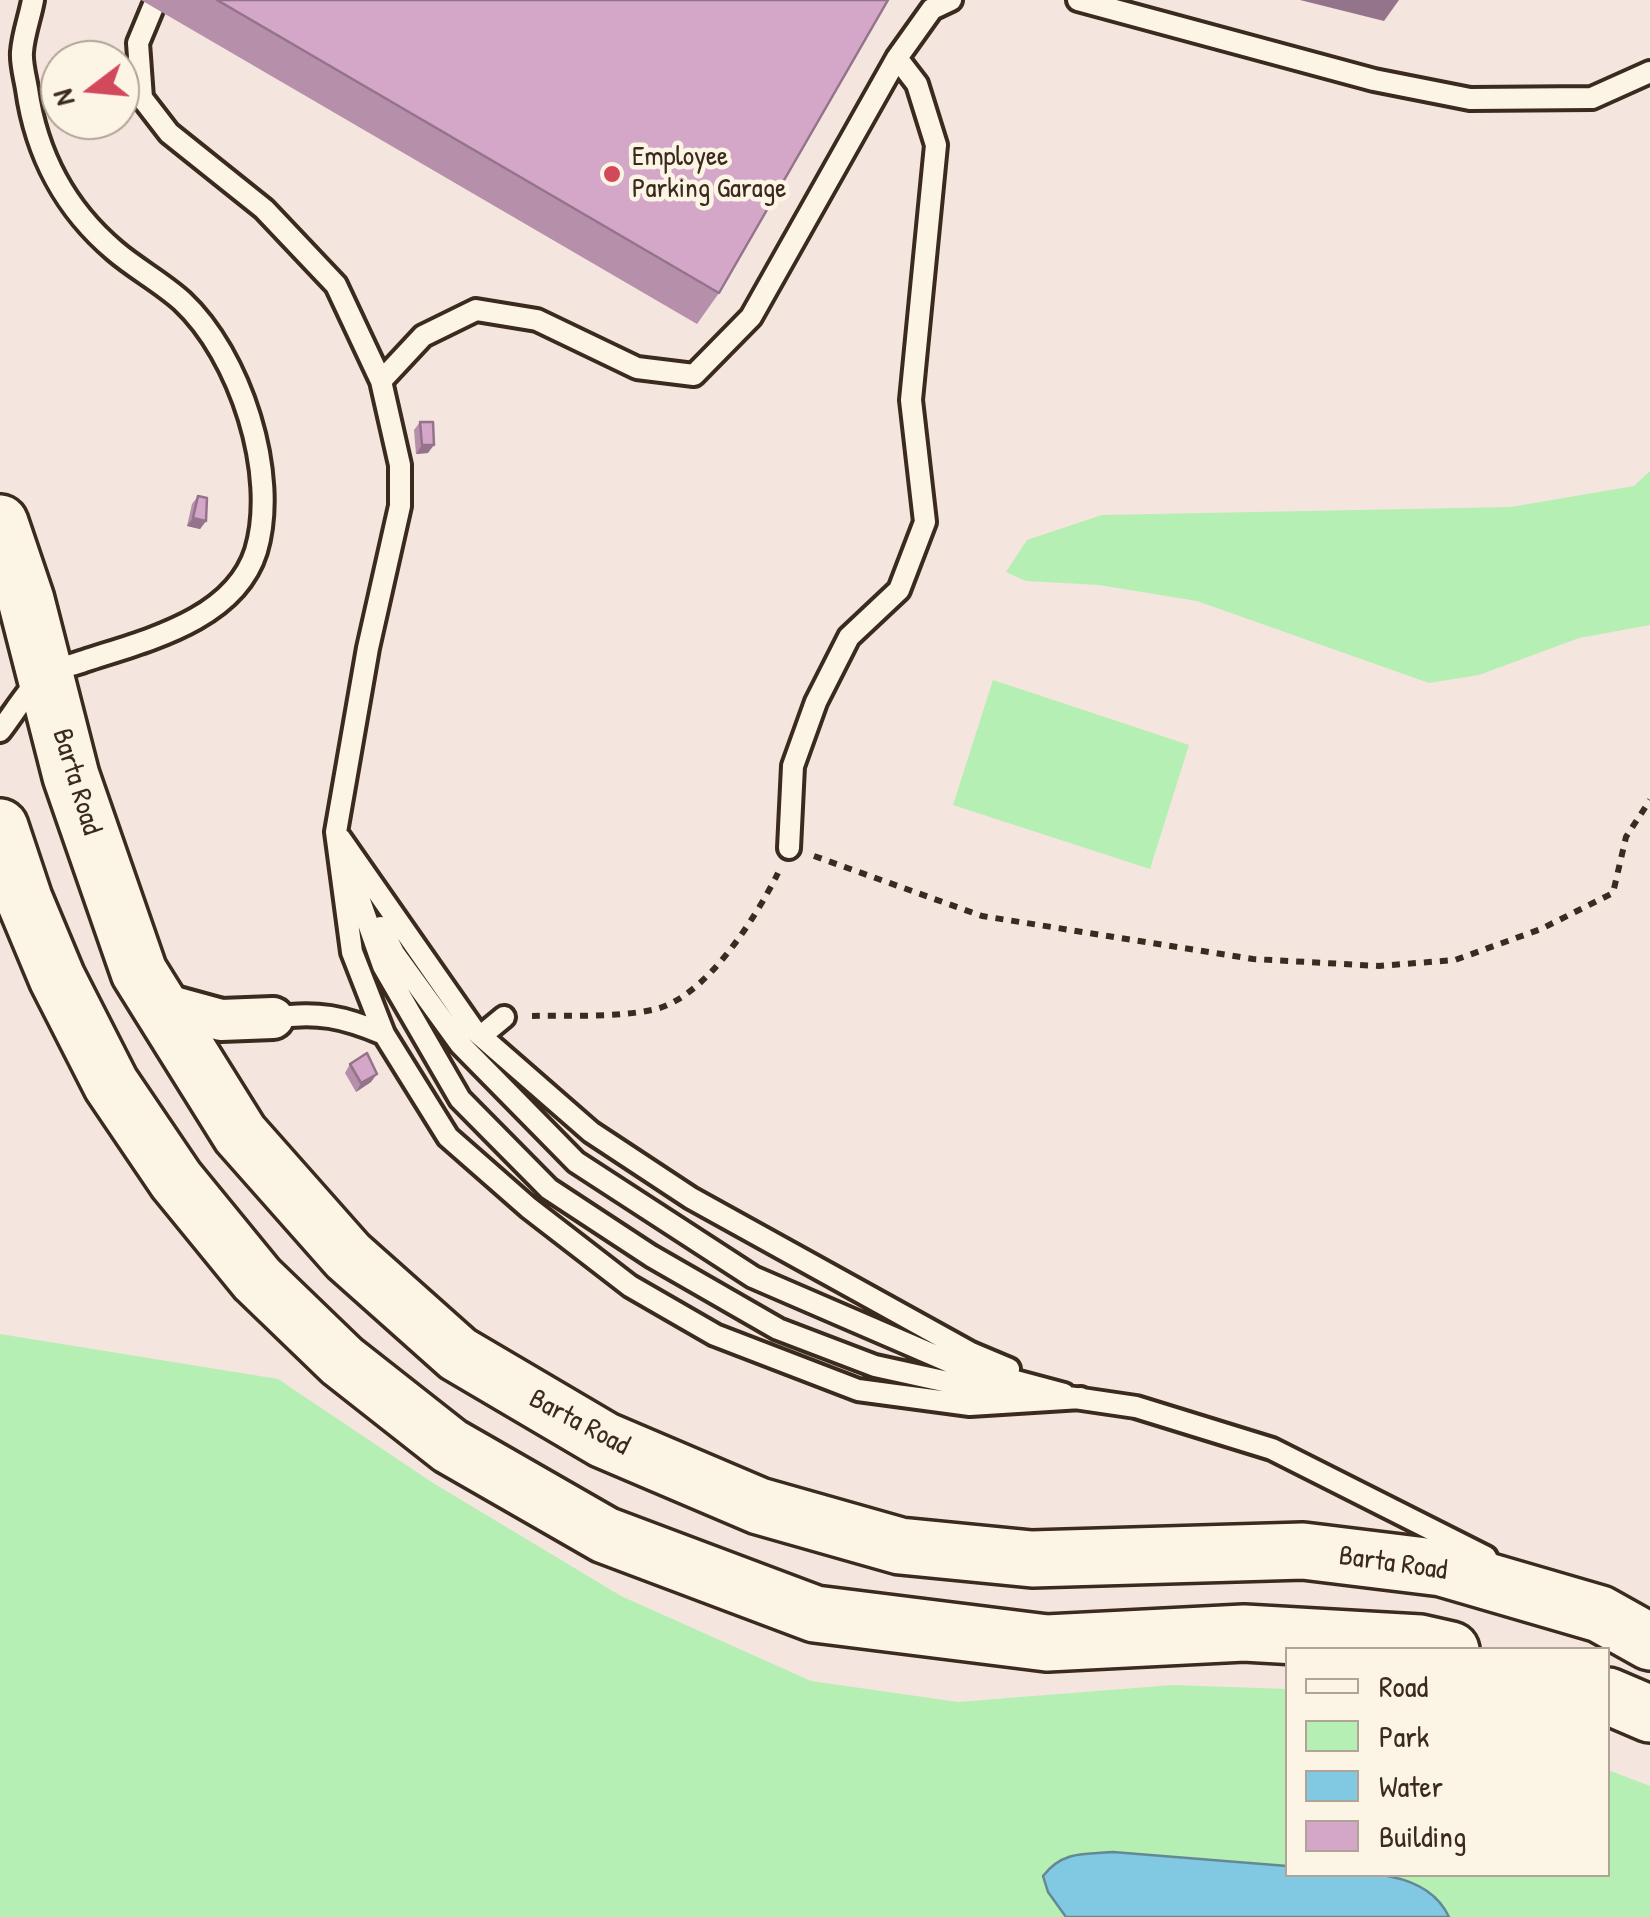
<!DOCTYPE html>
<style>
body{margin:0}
#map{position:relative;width:1650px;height:1917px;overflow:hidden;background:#f4e5df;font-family:"Patrick Hand",sans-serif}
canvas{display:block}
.legend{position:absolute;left:1285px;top:1647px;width:325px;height:230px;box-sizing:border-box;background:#fcf5e5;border:2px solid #afa495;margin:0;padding:12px 18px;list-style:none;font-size:30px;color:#3b2a1e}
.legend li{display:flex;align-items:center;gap:20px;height:50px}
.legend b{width:50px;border:2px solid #afa495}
.north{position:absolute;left:40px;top:40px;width:100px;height:100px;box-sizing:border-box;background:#fcf5e5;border:2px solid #afa495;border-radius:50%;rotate:254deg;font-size:28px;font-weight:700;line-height:40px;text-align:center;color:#3b2a1e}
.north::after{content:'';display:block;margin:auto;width:35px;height:45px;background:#d1495b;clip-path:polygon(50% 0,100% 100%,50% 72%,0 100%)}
</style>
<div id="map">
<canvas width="1650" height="1917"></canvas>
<ul class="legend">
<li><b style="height:12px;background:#fcf5e5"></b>Road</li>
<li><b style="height:28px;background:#b5efb3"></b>Park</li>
<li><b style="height:28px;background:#81c9e2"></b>Water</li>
<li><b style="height:28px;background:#d4a6c7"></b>Building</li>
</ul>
<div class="north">N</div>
</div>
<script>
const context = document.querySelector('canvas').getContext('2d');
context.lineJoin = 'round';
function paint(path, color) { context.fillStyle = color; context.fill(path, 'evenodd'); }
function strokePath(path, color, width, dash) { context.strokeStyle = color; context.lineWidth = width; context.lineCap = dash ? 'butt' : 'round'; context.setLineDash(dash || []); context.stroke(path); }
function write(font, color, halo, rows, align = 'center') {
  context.font = font + ' "Patrick Hand",sans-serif'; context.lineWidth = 9; context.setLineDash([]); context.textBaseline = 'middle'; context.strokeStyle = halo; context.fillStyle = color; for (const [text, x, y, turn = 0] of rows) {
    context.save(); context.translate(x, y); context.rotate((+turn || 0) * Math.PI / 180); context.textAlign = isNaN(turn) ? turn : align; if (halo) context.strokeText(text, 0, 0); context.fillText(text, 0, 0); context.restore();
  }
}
const green = new Path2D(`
 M 1650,471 L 1650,625 L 1579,638 L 1479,675 L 1429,683 L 1197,601 L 1099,585 L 1026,581 L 1006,572 L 1027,540 L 1102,515 L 1511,507 L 1634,486 Z
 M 993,680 L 1189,745 L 1150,869 L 953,805 Z
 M 0,1334 L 278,1379 L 433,1483 L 621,1596 L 811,1681 L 958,1702 L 1173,1685 L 1287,1689 L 1288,1874 L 1608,1874 L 1608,1770 L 1650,1786 L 1650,1917 L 0,1917 Z`);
const water = new Path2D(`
 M 1113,1852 L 1287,1866 L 1288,1874 C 1339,1874 1423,1861 1449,1917 L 1066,1917 L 1048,1892 L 1043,1876 C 1062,1851 1084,1854 1113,1852 Z`);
const path = new Path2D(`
 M 814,856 L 982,916 L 1253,959 L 1379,966 L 1455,960 L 1541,929 L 1613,893 L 1626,837 L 1650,800
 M 532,1016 C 572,1015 618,1018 656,1009 C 707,996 756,917 778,873`);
const lane = new Path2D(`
 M 1078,0 L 1374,80 L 1470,99 L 1592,98 L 1650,72
 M 153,7 L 138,43 L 142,98 L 169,133 L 264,209 L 336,285 L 381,381 L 400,465 L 400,506 L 368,648 L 336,832 L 352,952 L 384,1034 L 448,1137 L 529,1208 L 630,1286 L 715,1335 L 858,1390 L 970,1405 L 1081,1398
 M 381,381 L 423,336 L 476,310 L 537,320 L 637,368 L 694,375 L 751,317 L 897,58 L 932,9 L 951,0
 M 0,731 C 12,716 33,681 48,673 C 59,668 73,665 84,661 C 144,641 234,621 256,551 C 279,474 240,355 182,301 C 161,282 136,269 115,251 C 65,209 36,153 27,89 C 25,77 21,63 22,52 C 23,35 30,17 33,0
 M 340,838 L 474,1030 L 591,1132 L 691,1198 L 971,1353 L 1009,1369
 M 789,848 L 793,766 L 816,702 L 849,637 L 899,590 L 925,522 L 911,400 L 936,145 L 917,84 L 897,58
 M 351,875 L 383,966 L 460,1099 L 549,1189 L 651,1256 L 778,1329 L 875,1366 L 975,1388 L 1019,1392
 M 381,927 L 394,953 L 460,1044 L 576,1162 L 753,1277 L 959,1366 L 1064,1394
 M 273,1018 C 317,1011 344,1017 384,1034
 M 481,1036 L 504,1017
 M 1068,1397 L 1136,1407 L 1272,1449 L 1486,1557`);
const street = new Path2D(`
 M 159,1003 L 221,1020 L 273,1018`);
const secondary = new Path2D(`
 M 0,523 L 26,600 L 71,776 L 139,972 L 240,1134 L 348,1256 L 458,1354 L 604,1440 L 759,1506 L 900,1546 L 1032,1559 L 1303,1551 L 1442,1568 L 1600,1614 L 1650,1642
 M 0,827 L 24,899 L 57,978 L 111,1084 L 176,1180 L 257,1279 L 342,1361 L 450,1446 L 605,1535 L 815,1614 L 1047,1643 L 1244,1633 L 1420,1643 L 1451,1650
 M 1608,1696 L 1650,1714`);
const wall = new Path2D(`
 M 141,0 L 888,0 L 719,293 L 697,324 Z
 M 420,422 L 428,453 L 416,454 L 414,430 Z
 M 198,496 L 206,521 L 200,529 L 187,526 L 192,504 Z
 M 350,1064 L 371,1082 L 356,1092 L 345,1073 Z`);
const shadedWall = new Path2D(`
 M 1300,0 L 1399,0 L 1384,21 Z
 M 422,445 L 434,445 L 428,453 L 416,454 Z
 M 193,518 L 206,521 L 200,529 L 187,526 Z
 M 377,1074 L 371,1082 L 356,1092 L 361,1083 Z`);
const building = new Path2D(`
 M 217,0 L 888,0 L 719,293 Z
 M 420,422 L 433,422 L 434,445 L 422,445 Z
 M 198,496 L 207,498 L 206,521 L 193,518 Z
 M 367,1053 L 377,1074 L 361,1083 L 350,1064 Z`);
const markers = [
 [612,174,10,"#d1495b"]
];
const poiNames = [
 ["Employee",632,158],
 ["Parking Garage",632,190]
];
const streetNames = [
 ["Barta Road",76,782,73],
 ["Barta Road",579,1423,28],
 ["Barta Road",1393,1564,8]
];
paint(green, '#b5efb3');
paint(water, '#81c9e2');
strokePath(water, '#658994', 2.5);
strokePath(lane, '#3b2a1e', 28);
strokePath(street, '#3b2a1e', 48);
strokePath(secondary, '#3b2a1e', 62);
strokePath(path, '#3b2a1e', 6, [8, 8]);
strokePath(lane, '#fcf5e5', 20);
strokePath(street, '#fcf5e5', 40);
strokePath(secondary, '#fcf5e5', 55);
paint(wall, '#b68fab');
paint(shadedWall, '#94748b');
paint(building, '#d4a6c7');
strokePath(building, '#94748b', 2.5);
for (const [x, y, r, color] of markers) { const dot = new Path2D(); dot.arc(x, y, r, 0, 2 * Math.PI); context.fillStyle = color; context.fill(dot); strokePath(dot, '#fcf5e5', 4); }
write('28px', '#3b2a1e', '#fcf5e5', poiNames, 'left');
write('28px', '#3b2a1e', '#fcf5e5', streetNames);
</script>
